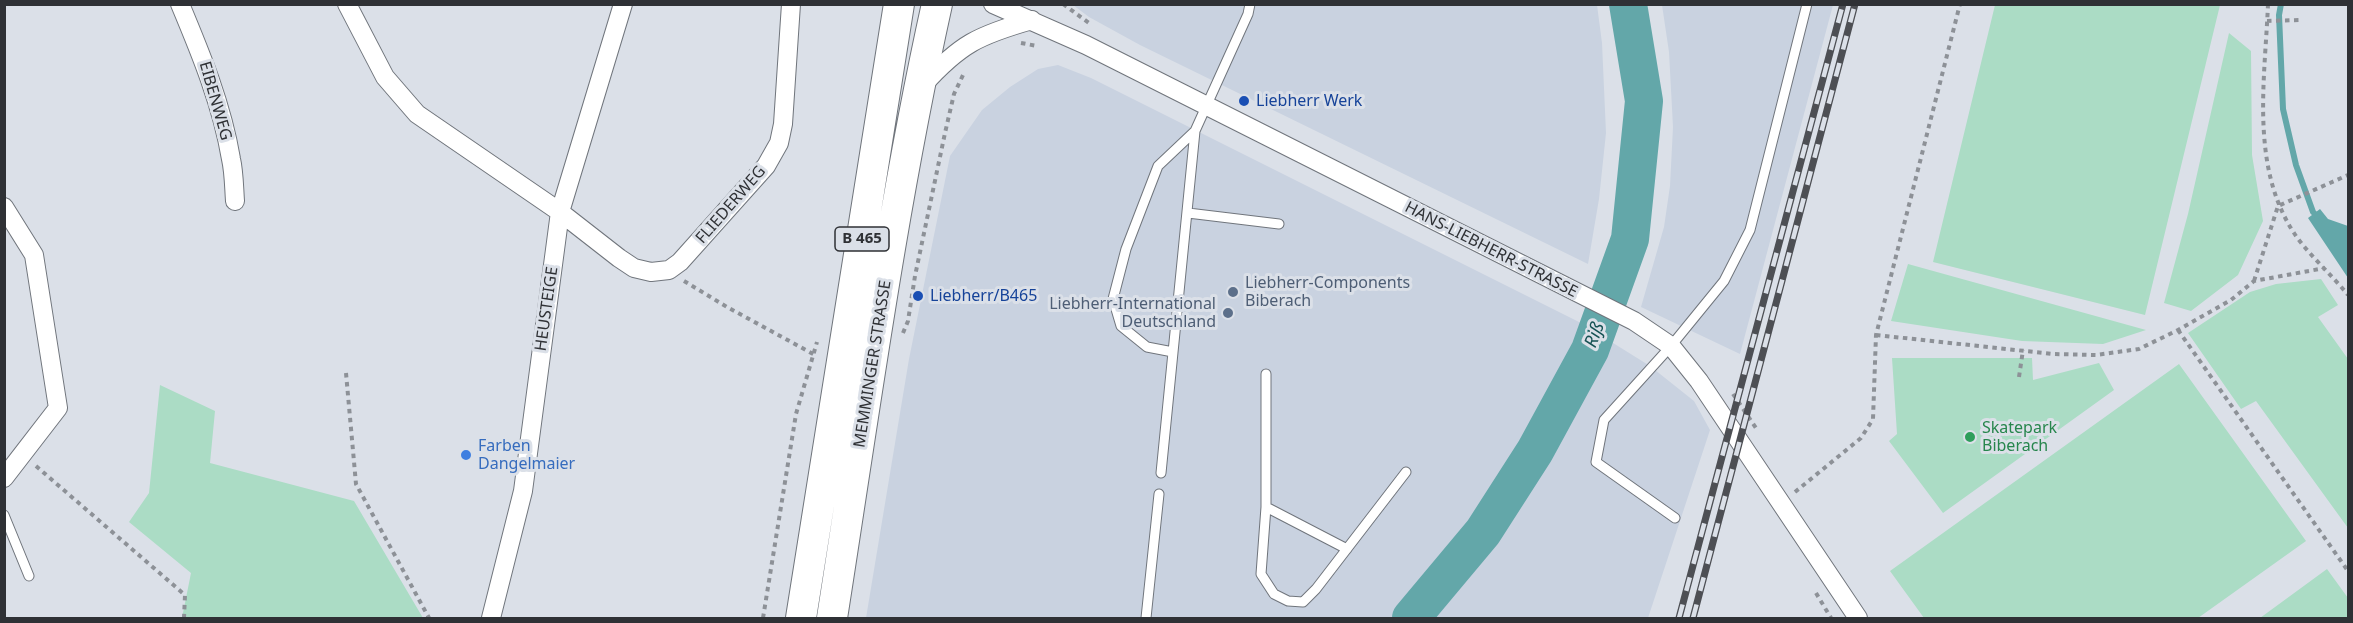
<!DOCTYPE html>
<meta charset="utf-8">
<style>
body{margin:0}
#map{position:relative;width:2353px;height:623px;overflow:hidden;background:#dbe0e8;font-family:"Noto Sans",sans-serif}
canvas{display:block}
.frame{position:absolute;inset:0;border:6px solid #2f3135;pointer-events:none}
</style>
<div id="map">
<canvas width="2353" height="623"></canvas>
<div class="frame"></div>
</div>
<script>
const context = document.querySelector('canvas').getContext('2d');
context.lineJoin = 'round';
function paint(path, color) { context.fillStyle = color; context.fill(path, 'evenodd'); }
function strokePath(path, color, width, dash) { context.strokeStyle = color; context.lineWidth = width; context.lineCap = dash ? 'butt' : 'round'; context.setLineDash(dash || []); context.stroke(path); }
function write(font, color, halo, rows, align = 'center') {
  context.font = font + ' "Noto Sans",sans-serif'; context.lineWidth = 6; context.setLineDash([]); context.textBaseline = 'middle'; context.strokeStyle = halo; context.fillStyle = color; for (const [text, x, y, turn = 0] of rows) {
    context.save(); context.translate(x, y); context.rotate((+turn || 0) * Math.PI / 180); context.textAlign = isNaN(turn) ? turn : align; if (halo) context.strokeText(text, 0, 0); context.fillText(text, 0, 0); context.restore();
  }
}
const built = new Path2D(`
 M 1073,5 L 1597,5 L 1602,43 L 1606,133 L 1599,199 L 1588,264 L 1140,45 L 1089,17 Z
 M 1662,5 L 1833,5 L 1740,354 L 1641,307 L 1664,227 L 1670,186 L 1673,127 L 1669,52 Z
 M 1058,65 L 1091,78 L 1581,323 L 1650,366 L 1694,401 L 1710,430 L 1648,618 L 866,618 L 909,359 L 950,156 L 982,110 L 1010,87 L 1038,69 Z`);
const green = new Path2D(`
 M 1995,5 L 2220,5 L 2145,315 L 1933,262 Z
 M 2229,33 L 2251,51 L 2252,155 L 2263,221 L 2238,275 L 2191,311 L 2164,303 L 2188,214 Z
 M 1908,264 L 2146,330 L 2103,344 L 2022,341 L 1891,321 Z
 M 2321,279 L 2338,305 L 2318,317 L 2348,359 L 2348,528 L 2256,401 L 2241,409 L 2188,333 L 2250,292 L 2276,284 Z
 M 1892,358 L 2032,358 L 2033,380 L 2099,363 L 2114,390 L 1943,513 L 1889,441 L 1897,434 Z
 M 2179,364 L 2306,541 L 2198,618 L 1924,618 L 1890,571 Z
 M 160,385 L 215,411 L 210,463 L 354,501 L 423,618 L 182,618 L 191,573 L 129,522 L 149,493 Z
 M 2327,569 L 2348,598 L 2348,618 L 2260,618 Z`);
const water = new Path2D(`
 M 2320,209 L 2328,219 L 2348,226 L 2348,278 L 2308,218 Z`);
const stream = new Path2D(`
 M 2281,4 L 2279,15 L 2283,109 L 2296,165 L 2313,212 L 2317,216`);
const river = new Path2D(`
 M 1411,618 L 1483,532 L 1535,451 L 1590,350 L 1630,239 L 1644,101 L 1628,4`);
const path = new Path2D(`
 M 1063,4 L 1089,23
 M 2268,4 C 2265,80 2250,166 2294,233 C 2307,253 2332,275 2348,295
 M 2267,21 L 2300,20
 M 1021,43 L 1037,46
 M 684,281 L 727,307 L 815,355
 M 2254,281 L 2278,206 L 2348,175
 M 2178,330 L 2348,571
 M 903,333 L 908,321 L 915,276 L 945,133 L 954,94 L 964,73
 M 1876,335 L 2053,354 L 2096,355 L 2139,349 L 2178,330 L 2231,300 L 2254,281 L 2325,268
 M 346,373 L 356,484 L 429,618
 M 2019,377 L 2023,350
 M 1733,394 L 1756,428
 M 36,466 L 185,595 L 184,618
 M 1795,492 L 1861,438 L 1873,419 L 1876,335 L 1960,4
 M 1816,593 L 1831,618
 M 763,618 L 796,414 L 817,342`);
const lane = new Path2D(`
 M 1188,213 L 1279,224
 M 1173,352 L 1147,347 L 1121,326 L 1113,299 L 1126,249 L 1158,166 L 1195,131
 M 1266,374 L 1266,507 L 1261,574 L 1274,594 L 1288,601 L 1303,602 L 1316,589 L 1406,472
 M 1161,473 L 1195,131 L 1248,14 L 1250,4
 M 1266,507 L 1347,549
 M 4,515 L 29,576
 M 1675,518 L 1596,462 L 1604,420 L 1671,346 L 1724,281 L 1750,230 L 1807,4
 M 1146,618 L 1159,494`);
const street = new Path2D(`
 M 180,4 C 201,54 222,105 231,159 C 234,172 234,187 235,201
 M 347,4 L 385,77 L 417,114 L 560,212 L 619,258 L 634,268 L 651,272 L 669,270 L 680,262 L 766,166 L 779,143 L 783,124 L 791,4
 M 993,4 L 1086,45 L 1634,321 L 1671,346 L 1699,381 L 1858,618
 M 923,85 C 960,44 979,35 1032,20
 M 4,207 L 34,255 L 58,408 L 4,478
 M 491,618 L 523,491 L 560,212 L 623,4`);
const primary = new Path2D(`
 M 801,618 L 899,4
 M 832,618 C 864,414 892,207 937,4`);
const rail = new Path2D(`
 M 1679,618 L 1843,4
 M 1693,618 L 1855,4`);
const markers = [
 [1244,101,6,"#1a4fb4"],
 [1233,292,6,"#5c6f8a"],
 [918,296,6,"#1a4fb4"],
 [1228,313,6,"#5c6f8a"],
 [1970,437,6,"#2e9e5b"],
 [466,455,6,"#3f7fe0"]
];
const shields = [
 [862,239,54]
];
const shieldNames = [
 ["B 465",862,239]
];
const streetNames = [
 ["EIBENWEG",215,101,74],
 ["FLIEDERWEG",731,205,-49],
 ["HANS-LIEBHERR-STRASSE",1491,250,27],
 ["HEUSTEIGE",547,309,-82],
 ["MEMMINGER STRASSE",873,364,-81]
];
const transitNames = [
 ["Liebherr Werk",1256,101],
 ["Liebherr/B465",930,296]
];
const serviceNames = [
 ["Liebherr-Components",1245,283],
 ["Biberach",1245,301],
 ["Liebherr-International",1216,304,"right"],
 ["Deutschland",1216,322,"right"]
];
const leisureNames = [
 ["Skatepark",1982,428],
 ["Biberach",1982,446]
];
const shopNames = [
 ["Farben",478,446],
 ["Dangelmaier",478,464]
];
const waterNames = [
 ["Riß",1595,335,-69]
];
paint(built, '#c9d2e0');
paint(green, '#abdcc5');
paint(water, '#63a7a9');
strokePath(stream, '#63a7a9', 6);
strokePath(river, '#63a7a9', 38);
strokePath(lane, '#70757c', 11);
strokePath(street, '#70757c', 20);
strokePath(primary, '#70757c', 32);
strokePath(path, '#8d9197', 4, [4.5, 4.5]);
strokePath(lane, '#fff', 9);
strokePath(street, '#fff', 18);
strokePath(primary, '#fff', 30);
strokePath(rail, '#4d4f54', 7);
strokePath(rail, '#dbe0e8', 4.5, [14]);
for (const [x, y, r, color] of markers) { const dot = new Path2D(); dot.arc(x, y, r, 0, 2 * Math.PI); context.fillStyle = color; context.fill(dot); strokePath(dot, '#dbe0e8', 2); }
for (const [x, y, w] of shields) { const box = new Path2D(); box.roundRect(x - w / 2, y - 12, w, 24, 4.5); context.fillStyle = '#dbe0e8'; context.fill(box); strokePath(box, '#2f3135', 1.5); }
write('bold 15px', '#2f3135', null, shieldNames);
write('16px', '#2f3135', '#dbe0e8', streetNames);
write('16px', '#164399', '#dbe0e8', transitNames, 'left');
write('16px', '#4e5e75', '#dbe0e8', serviceNames, 'left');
write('16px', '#27864d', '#dbe0e8', leisureNames, 'left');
write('16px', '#366cbe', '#dbe0e8', shopNames, 'left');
write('italic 18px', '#165254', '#dbe0e8', waterNames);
</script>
